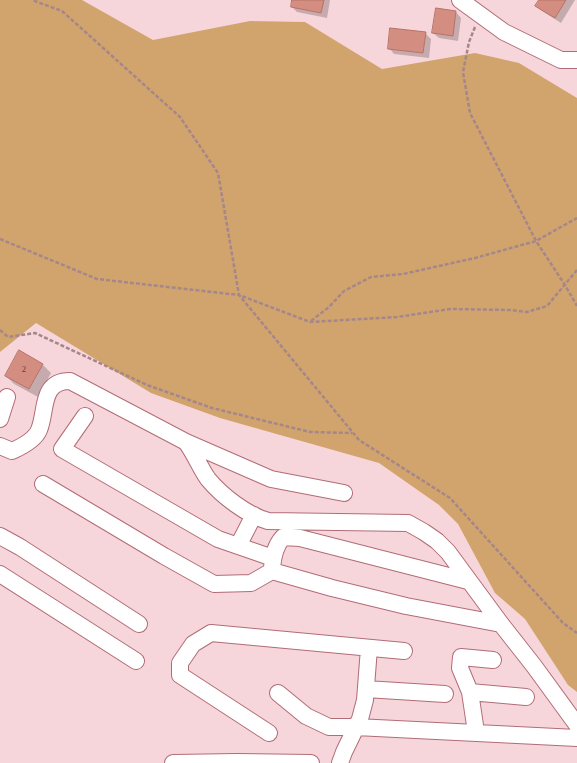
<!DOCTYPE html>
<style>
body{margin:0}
canvas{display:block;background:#f6d6da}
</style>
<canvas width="577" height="763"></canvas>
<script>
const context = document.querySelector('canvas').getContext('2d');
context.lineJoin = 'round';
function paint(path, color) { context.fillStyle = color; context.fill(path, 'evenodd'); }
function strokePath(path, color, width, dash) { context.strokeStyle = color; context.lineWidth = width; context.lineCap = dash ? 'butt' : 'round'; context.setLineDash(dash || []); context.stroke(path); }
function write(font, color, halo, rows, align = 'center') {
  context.font = font + ' "Times New Roman",serif'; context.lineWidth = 3; context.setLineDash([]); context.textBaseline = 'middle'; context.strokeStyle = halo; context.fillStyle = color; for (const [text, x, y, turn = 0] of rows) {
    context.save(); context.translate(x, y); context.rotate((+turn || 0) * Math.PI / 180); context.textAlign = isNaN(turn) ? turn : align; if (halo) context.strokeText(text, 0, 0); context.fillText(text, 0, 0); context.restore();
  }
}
const forest = new Path2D(`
 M 0,0 L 82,0 L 153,40 L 250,21 L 305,22 L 382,69 L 475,53 L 519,63 L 577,98 L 577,692 L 568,685 L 525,619 L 495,593 L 458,524 L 439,505 L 379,463 L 220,418 L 151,393 L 36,323 L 0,352 Z`);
const shadow = new Path2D(`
 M 293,0 L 330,0 L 327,18 L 297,12 L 292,7 Z
 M 540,0 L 575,0 L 561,23 L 542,11 L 536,6 Z
 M 456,12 L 461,18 L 458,41 L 439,38 L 433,33 Z
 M 425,33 L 431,39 L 429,58 L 394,54 L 389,48 Z
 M 19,352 L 43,365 L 51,373 L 38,397 L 14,384 L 6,376 Z`);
const building = new Path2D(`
 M 292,0 L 324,0 L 321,13 L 291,7 Z
 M 539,0 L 566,0 L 555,18 L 535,6 Z
 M 436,8 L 456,11 L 453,36 L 432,33 Z
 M 390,28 L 426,32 L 423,53 L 388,49 Z
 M 19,350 L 43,364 L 29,389 L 5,376 Z`);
const path = new Path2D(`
 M 475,27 L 469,42 L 463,72 L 470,113 L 536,241 L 565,285 L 577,306
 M 0,239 L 97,279 L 239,295 L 218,173 L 180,117 L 62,11 L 32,0
 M 577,270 L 547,306 L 527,312 L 510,310 L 450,309 L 397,317 L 310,322 L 239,295 L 359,440 L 450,498 L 563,623 L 577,633
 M 311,321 L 329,307 L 344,291 L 371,277 L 403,274 L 475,258 L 536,241 L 577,218
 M 0,330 L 8,337 L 35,333 L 147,385 L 212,408 L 310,432 L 352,433`);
const minor = new Path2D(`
 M 460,0 L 504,32 L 561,60 L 577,60
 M 85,416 L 62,449 L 218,539 L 273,558
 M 0,419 L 7,397
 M 186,442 L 271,479 L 344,493
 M 0,446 L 12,451 C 21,447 35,440 39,430 C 47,411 40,381 70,381 L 186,442 C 195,454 200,468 208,479 C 222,496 247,515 268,521 L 408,523 L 424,532 L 437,541 L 448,552 L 501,624 L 534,666 L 577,725
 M 43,484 L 164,556 L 214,584 L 251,583 L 272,571 L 332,588 L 406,606 L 501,624
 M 0,536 L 20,547 L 139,624
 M 238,546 L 254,515
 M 272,568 C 273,556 275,546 283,537 L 300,538 L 468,581
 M 0,574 L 136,661
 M 366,689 L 445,694
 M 470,692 L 526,697
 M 278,693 L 306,716 L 329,727 L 356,727 L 577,738
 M 476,732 L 470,692 L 460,668 L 461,657 L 493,660
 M 269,733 L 180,675 L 180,663 L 193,644 L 211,633 L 404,651
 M 173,763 L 237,762 L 311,763
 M 340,763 L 344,752 L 360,719 L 365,700 L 369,648`);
const numberNames = [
 ["2",24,370]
];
paint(forest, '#d2a46d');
paint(shadow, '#0003');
paint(building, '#d48d81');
strokePath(building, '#b77266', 1);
strokePath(minor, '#b26c77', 18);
strokePath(path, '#a5868a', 2.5, [4, 2]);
strokePath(minor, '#fff', 16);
write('9px', '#643d3d', null, numberNames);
</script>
